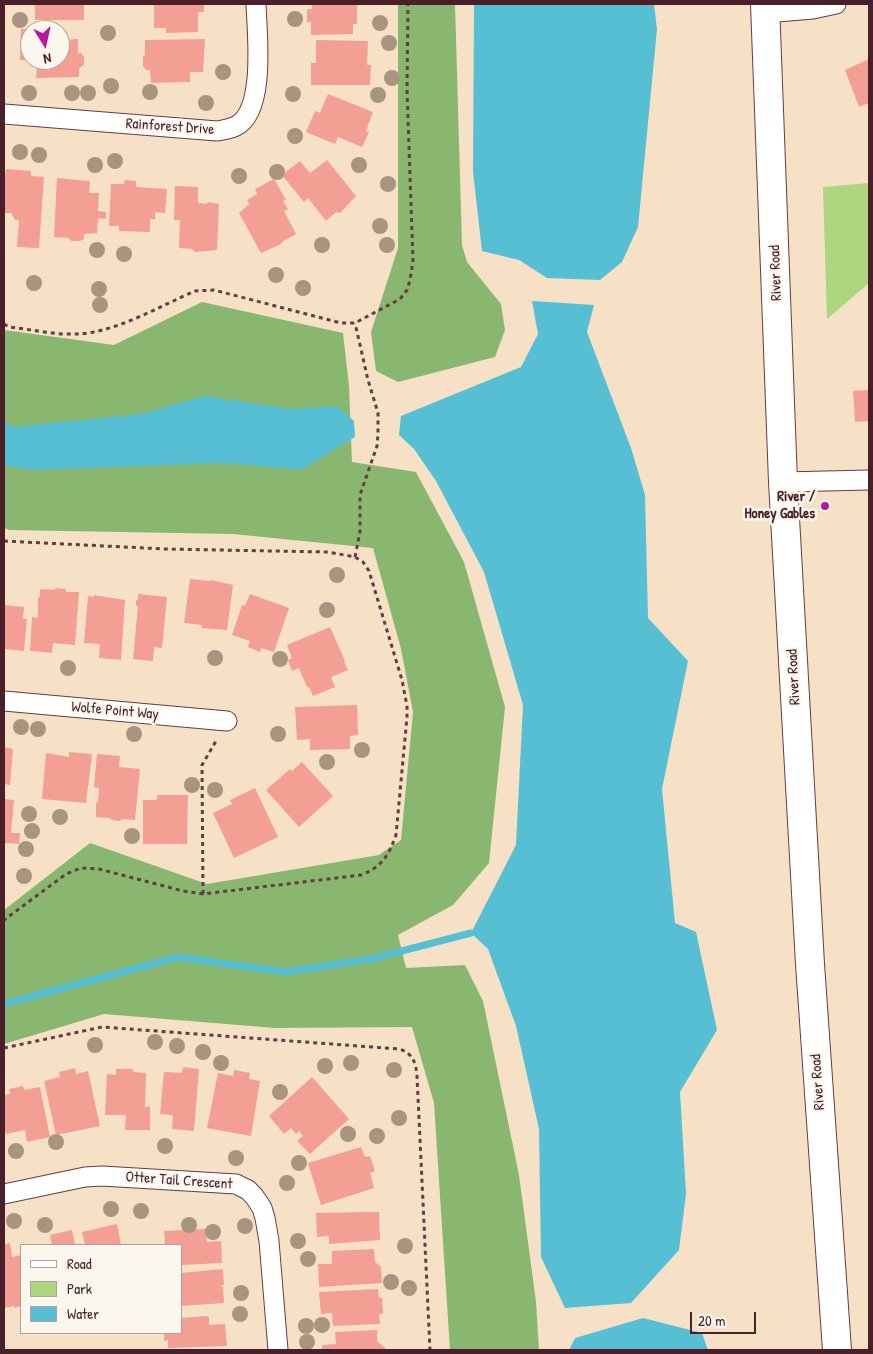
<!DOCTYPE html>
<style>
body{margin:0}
#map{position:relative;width:873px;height:1354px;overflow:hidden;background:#f6e0c6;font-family:"Patrick Hand",sans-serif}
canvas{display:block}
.frame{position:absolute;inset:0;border:5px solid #4a1f2b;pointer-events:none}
.legend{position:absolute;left:20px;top:1244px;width:162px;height:90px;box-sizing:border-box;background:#fbf7ec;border:1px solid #b4a19f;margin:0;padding:6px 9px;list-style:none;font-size:15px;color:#4a1f2b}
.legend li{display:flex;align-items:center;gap:10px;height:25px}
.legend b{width:25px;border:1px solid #b4a19f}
.north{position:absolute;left:20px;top:20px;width:50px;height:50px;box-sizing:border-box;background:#fbf7ec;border:1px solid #b4a19f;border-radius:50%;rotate:170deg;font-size:14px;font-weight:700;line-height:20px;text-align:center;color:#4a1f2b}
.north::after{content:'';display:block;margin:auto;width:18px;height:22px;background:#b5179e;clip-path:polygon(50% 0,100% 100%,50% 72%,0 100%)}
.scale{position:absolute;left:690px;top:1312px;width:66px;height:22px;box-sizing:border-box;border:2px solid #4a1f2b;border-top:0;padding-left:6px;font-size:15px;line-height:18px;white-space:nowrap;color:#4a1f2b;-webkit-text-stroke:4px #fbf7ec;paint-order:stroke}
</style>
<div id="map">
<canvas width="873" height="1354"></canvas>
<div class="frame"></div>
<ul class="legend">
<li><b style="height:6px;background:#fff"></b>Road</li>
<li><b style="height:14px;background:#add681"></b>Park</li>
<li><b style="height:14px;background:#56bfd3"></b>Water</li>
</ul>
<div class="north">N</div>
<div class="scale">20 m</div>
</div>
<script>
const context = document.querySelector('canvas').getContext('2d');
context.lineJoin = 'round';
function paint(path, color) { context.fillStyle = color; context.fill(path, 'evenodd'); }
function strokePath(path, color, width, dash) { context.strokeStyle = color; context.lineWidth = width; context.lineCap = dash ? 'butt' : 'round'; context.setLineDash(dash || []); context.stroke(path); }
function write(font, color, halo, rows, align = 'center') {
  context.font = font + ' "Patrick Hand",sans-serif'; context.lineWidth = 5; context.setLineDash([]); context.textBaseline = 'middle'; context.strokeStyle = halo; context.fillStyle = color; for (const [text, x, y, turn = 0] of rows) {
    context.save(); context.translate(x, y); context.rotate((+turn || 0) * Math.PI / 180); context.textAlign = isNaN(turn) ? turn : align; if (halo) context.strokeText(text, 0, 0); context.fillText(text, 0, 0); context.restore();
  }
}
const green = new Path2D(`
 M 869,183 L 869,283 L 827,319 L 823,187 Z`);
const forest = new Path2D(`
 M 398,4 L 455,4 L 462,245 L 467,262 L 501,304 L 505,330 L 495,357 L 398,382 L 376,371 L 371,332 L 398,248 Z
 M 202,302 L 343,333 L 349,386 L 352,462 L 416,472 L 464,562 L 505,707 L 489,863 L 453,905 L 398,935 L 406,968 L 465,965 L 483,1001 L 519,1175 L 536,1302 L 539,1350 L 450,1350 L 434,1103 L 412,1027 L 275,1028 L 104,1014 L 4,1044 L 4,910 L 90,843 L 207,884 L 379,855 L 401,840 L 413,712 L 401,649 L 373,548 L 233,534 L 9,530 L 4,528 L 4,330 L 114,345 Z`);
const water = new Path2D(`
 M 474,4 L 654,4 L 657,29 L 638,227 L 622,262 L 600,280 L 547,278 L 519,260 L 482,251 L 473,172 Z
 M 532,301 L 594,305 L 587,332 L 631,448 L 645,495 L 648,618 L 688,661 L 662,789 L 675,923 L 696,932 L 717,1030 L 680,1092 L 686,1194 L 679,1250 L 631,1303 L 565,1308 L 541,1257 L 539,1129 L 516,1026 L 488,949 L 471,933 L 516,845 L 523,705 L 484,572 L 436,481 L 414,449 L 399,435 L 401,416 L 521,367 L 538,334 Z
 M 204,396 L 293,409 L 337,406 L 354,421 L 355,437 L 301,470 L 224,463 L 35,470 L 4,466 L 4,421 L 14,427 L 141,414 Z
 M 643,1318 L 702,1333 L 708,1350 L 569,1350 L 575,1338 Z`);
const stream = new Path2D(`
 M 4,1004 L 178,957 L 285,972 L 371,959 L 471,933`);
const building = new Path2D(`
 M 35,4 L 84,4 L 84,20 L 35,20 Z
 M 154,4 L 204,4 L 204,12 L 198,12 L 198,32 L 166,33 L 166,28 L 154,28 Z
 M 312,4 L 357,4 L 357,24 L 353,24 L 353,34 L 311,35 L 311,22 L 307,22 L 307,9 L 312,9 Z
 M 21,29 L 30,29 L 30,60 L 20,60 Z
 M 78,39 L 78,53 L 81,53 L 84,57 L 84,65 L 79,68 L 79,77 L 36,78 L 37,67 L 33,66 L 34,60 L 60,60 L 60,40 Z
 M 205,39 L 203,72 L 190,72 L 190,82 L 151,83 L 150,70 L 146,70 L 143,66 L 143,57 L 145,55 L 145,40 Z
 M 316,40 L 368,41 L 367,65 L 371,65 L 370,85 L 311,85 L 311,63 L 316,63 Z
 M 869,59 L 869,103 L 859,107 L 845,70 Z
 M 328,94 L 373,112 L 366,131 L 369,132 L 362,147 L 338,137 L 335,144 L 306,132 L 315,111 L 320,113 Z
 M 327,160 L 356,196 L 340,213 L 336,212 L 326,221 L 308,198 L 304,202 L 282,175 L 300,161 L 310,173 Z
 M 6,169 L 31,171 L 31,176 L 44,177 L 39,248 L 17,247 L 19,220 L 15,220 L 11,213 L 4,213 L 4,182 Z
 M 57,178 L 90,181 L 89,193 L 99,193 L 98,211 L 106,212 L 106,219 L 98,218 L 97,233 L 84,234 L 84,239 L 80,241 L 71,241 L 69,238 L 54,237 Z
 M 274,179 L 286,200 L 283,201 L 288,209 L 284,211 L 296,234 L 282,242 L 281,244 L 261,253 L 239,213 L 248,205 L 250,206 L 247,200 L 257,194 L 255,189 Z
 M 125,180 L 136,181 L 136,187 L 167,189 L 165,213 L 155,212 L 155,219 L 150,219 L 150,232 L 119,231 L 119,226 L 109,226 L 111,184 L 124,184 Z
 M 175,186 L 198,187 L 198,203 L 207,204 L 207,202 L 219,204 L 217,250 L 195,252 L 192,249 L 179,248 L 180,220 L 174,220 Z
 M 869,390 L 869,421 L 855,422 L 853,391 Z
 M 190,579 L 209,581 L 211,580 L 233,585 L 227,630 L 201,628 L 202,625 L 184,623 Z
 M 56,588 L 65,589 L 67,592 L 79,592 L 75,645 L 53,643 L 52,653 L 30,651 L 32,617 L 38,618 L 38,597 L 40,597 L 40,589 L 54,590 Z
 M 138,594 L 167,597 L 162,648 L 154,647 L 153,661 L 133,659 L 138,606 L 136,606 L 136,600 L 138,600 Z
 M 250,594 L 289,608 L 274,652 L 261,648 L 260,652 L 248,647 L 250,641 L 232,635 L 242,605 L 245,606 Z
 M 94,595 L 125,600 L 121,660 L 99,658 L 100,644 L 84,643 L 88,596 L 94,597 Z
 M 4,605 L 24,607 L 23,619 L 27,619 L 24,651 L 4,649 Z
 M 330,627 L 345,661 L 344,662 L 348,670 L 331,677 L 335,687 L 313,696 L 309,687 L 307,687 L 299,668 L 292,671 L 288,660 L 292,658 L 287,645 Z
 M 357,705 L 358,735 L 350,736 L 350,749 L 310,750 L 310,739 L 297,740 L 295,707 Z
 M 4,747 L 13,749 L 10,785 L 4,784 Z
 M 69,752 L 92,754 L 86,803 L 42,799 L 46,753 L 69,757 Z
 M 97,754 L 120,756 L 119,767 L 140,769 L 135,820 L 123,819 L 120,821 L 112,820 L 109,818 L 96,817 L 96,802 L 98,803 L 99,788 L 94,787 Z
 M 302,762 L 333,796 L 299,827 L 266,790 L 290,769 L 292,771 Z
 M 255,788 L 278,837 L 234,858 L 213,813 L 232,804 L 230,800 Z
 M 157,795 L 188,795 L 187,844 L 143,844 L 143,800 L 157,800 Z
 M 4,799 L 14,800 L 11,833 L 20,833 L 19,844 L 4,843 Z
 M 183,1067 L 199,1069 L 194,1131 L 172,1129 L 173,1115 L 160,1114 L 164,1072 L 182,1073 Z
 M 75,1068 L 76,1074 L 88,1071 L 100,1126 L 56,1135 L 44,1081 L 60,1077 L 59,1072 Z
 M 116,1069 L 133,1069 L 133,1072 L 146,1073 L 145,1107 L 150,1106 L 150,1130 L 125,1130 L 126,1115 L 105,1115 L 107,1074 L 116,1075 Z
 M 234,1070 L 250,1073 L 249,1079 L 260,1081 L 251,1136 L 207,1128 L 218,1073 L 233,1076 Z
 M 312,1077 L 349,1119 L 310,1154 L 297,1141 L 303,1136 L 299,1131 L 296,1134 L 291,1128 L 284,1134 L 269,1116 Z
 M 23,1086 L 24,1090 L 40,1087 L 50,1137 L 27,1142 L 25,1130 L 6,1134 L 4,1126 L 4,1095 L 10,1094 L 9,1089 Z
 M 361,1147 L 365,1157 L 370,1156 L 375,1171 L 370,1173 L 374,1188 L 321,1205 L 308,1163 Z
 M 371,1212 L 379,1212 L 380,1240 L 329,1244 L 329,1236 L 317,1237 L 316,1213 Z
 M 117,1224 L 121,1245 L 85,1245 L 82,1232 Z
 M 206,1229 L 207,1242 L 221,1241 L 222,1263 L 181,1265 L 181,1245 L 163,1245 L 165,1243 L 164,1231 Z
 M 72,1230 L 75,1245 L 52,1245 L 50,1235 Z
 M 10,1243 L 12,1257 L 21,1255 L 21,1306 L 15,1308 L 14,1306 L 4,1308 L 4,1245 Z
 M 374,1249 L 375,1262 L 381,1267 L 382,1283 L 319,1287 L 318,1264 L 332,1264 L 332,1251 Z
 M 223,1269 L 224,1285 L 221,1285 L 222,1287 L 223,1287 L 224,1303 L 181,1306 L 181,1273 Z
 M 378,1289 L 379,1298 L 382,1298 L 383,1314 L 379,1314 L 380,1324 L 333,1326 L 332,1313 L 321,1314 L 319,1292 Z
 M 205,1316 L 209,1317 L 209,1325 L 225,1324 L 227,1346 L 168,1348 L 168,1340 L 164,1341 L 164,1333 L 181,1333 L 181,1318 Z
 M 377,1330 L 377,1341 L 385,1348 L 385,1350 L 322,1350 L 322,1345 L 336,1344 L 335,1332 Z`);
const path = new Path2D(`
 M 4,324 L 9,327 C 30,329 53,335 75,334 C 113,334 160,306 195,291 L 214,290 L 341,323 L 355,323 L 400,299 L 407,290 L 410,280 L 413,261 L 407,90 L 408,4
 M 4,541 L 165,549 L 328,552 L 355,557 L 363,562 L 369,571 L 402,680 L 407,706 L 407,717 L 396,835 C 389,855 382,867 361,875 L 203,894 L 183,891 L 99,869 L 81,868 L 66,874 L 4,920
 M 355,557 L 360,532 L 360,495 L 377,446 L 378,434 L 378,413 L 368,380 L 355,323
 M 203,894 L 202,765 L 216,741
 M 4,1048 L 102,1027 L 399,1049 C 413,1053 416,1063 417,1076 L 430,1350`);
const street = new Path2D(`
 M 765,13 L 813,9 L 836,4
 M 4,114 L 217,131 C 223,130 230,129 236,126 C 266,111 257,33 256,4
 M 783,482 L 869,480
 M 4,701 L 227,721
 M 4,1194 L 85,1177 L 102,1176 L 236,1184 L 248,1190 L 254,1196 L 262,1208 L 265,1218 L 269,1241 L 278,1350`);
const secondary = new Path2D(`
 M 765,4 L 783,482 L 810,964 L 837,1350`);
const trees = [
 [295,19],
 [20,20],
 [380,23],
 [108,33],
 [389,43],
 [223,72],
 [392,78],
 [111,86],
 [150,92],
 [29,93],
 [72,93],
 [88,93],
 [293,94],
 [378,95],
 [206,103],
 [295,136],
 [20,152],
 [39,155],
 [115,161],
 [95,165],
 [359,165],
 [277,172],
 [239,176],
 [388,184],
 [380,226],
 [322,245],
 [387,245],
 [97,250],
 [124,254],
 [276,275],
 [34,283],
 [303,288],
 [99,289],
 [100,305],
 [337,575],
 [327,610],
 [215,658],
 [280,659],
 [68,668],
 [21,727],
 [38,729],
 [134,734],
 [278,734],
 [362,750],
 [327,762],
 [192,785],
 [215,790],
 [29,814],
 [60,817],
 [32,831],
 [132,836],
 [26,849],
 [24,876],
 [155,1042],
 [95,1045],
 [177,1046],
 [203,1052],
 [221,1063],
 [351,1063],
 [325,1066],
 [394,1070],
 [280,1092],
 [399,1118],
 [348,1134],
 [377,1136],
 [56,1142],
 [165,1146],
 [16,1151],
 [236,1158],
 [299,1163],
 [287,1183],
 [111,1209],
 [141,1211],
 [14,1221],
 [45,1225],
 [189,1225],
 [245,1226],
 [213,1232],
 [298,1241],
 [405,1246],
 [308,1259],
 [391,1282],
 [409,1288],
 [241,1293],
 [240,1314],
 [322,1325],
 [306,1326],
 [307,1342]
];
const markers = [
 [825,506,5,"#b5179e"]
];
const streetNames = [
 ["Rainforest Drive",170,127,4],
 ["River Road",776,273,-92],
 ["River Road",794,677,-93],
 ["Wolfe Point Way",115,711,5],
 ["River Road",818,1082,-94],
 ["Otter Tail Crescent",179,1181,4]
];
const poiNames = [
 ["River /",815,497],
 ["Honey Gables",815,514]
];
paint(green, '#add681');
paint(forest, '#8ab76f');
paint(water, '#56bfd3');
strokePath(stream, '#56bfd3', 7);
paint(building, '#f39f93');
strokePath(street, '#643c42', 21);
strokePath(secondary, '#643c42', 30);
strokePath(path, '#643c42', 3, [4, 4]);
strokePath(street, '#fff', 19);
strokePath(secondary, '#fff', 28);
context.fillStyle = '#a8947f';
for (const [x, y] of trees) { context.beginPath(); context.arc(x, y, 8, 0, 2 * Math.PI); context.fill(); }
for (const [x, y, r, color] of markers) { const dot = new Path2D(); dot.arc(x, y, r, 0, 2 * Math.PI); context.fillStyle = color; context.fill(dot); strokePath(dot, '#fbf7ec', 2); }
write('15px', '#4a1f2b', '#fbf7ec', streetNames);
write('bold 15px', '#4a1f2b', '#fbf7ec', poiNames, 'right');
</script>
